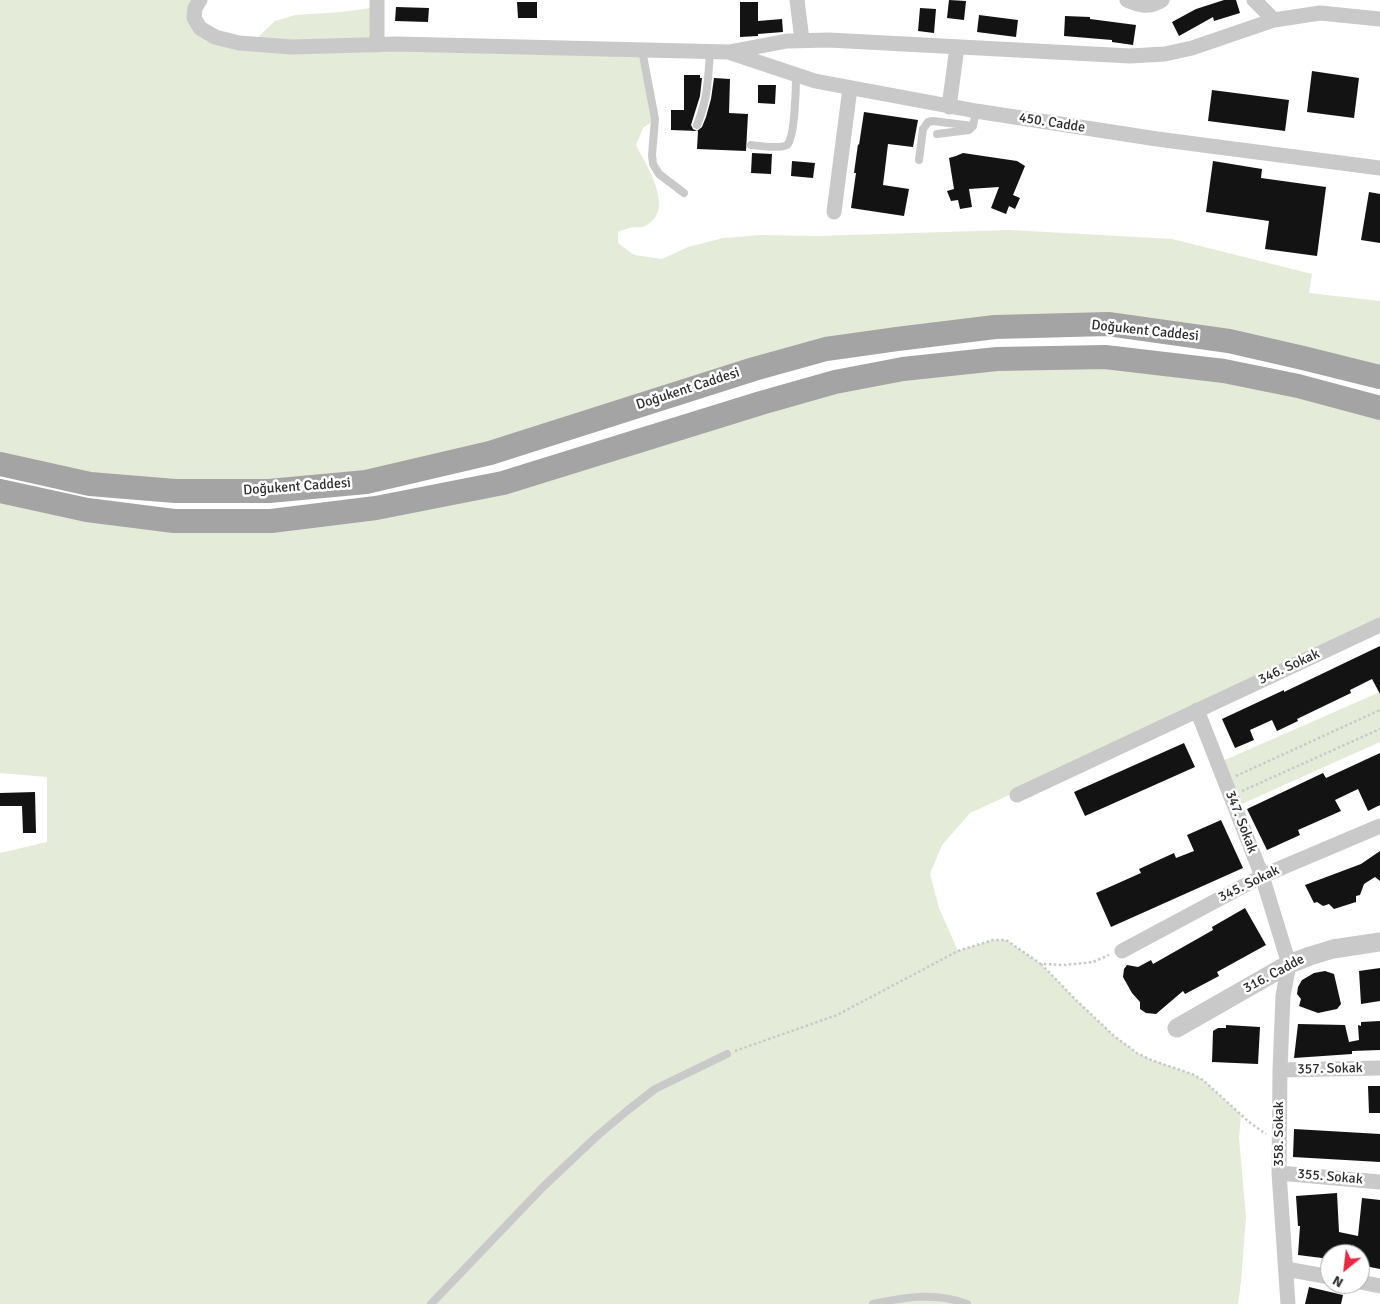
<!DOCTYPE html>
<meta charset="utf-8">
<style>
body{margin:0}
#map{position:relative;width:1380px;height:1304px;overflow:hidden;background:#fff;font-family:Signika,sans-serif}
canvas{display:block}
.north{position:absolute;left:1320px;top:1244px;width:50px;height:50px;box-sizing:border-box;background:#fff;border:1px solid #ababab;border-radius:50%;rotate:209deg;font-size:14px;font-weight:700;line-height:20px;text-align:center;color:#2c2c2c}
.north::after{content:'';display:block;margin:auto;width:18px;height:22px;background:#eb2742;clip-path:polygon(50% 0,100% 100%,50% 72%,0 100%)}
</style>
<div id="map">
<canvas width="1380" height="1304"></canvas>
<div class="north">N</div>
</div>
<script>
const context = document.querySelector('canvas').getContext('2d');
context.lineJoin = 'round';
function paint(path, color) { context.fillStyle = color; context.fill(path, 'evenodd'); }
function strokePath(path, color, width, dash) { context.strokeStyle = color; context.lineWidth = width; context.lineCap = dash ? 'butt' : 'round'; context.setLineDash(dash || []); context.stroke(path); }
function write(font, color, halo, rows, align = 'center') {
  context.font = font + ' Signika,sans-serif'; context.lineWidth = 5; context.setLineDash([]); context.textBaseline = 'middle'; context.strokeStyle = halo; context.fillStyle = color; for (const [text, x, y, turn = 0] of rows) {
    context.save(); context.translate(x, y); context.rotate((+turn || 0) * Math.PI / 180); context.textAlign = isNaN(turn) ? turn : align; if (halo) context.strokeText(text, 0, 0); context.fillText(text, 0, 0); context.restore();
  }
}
const green = new Path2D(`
 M 0,0 L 200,0 L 200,28 L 251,44 L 275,21 L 295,15 L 342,12 L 377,7 L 377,45 L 642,50 L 655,119 L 643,128 L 636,145 C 646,166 677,210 645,226 C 642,228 637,227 633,227 C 628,228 623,230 618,232 L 618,243 L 634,255 L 662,259 L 688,247 L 723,238 L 762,235 L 817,236 L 1010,230 L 1172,239 L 1312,274 L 1309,293 L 1380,301 L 1380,377 L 1108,324 L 897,339 L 490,453 L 269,491 L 0,464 Z
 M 1105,357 L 1380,408 L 1380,625 L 970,813 L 942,845 L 930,874 L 939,908 L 958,951 L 993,940 L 1006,940 L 1041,964 L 1077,1001 L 1114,1036 L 1137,1053 L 1151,1060 L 1192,1074 L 1203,1080 L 1241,1115 L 1239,1138 L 1246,1217 L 1241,1282 L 1238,1304 L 0,1304 L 0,853 L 47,842 L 47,777 L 0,773 L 0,491 L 174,521 L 376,508 L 835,382 Z
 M 1380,692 L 1380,742 L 1235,807 L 1218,763 Z`);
const building = new Path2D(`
 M 949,0 L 966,1 L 964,20 L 947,18 Z
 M 1224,0 L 1236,0 L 1240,13 L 1214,21 L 1213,17 L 1179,36 L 1172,22 L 1196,9 Z
 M 517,2 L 537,2 L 537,18 L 518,18 Z
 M 740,2 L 758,2 L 758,21 L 782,19 L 783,32 L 758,34 L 758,36 L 740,37 Z
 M 396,7 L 429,8 L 428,22 L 395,21 Z
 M 920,8 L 936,9 L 934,33 L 918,31 Z
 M 979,15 L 1018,20 L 1016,37 L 977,32 Z
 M 1065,16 L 1090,17 L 1090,19 L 1136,25 L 1133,45 L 1112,42 L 1112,40 L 1064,36 Z
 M 1312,71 L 1359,78 L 1354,118 L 1307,112 Z
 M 684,75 L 700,75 L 700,78 L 702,78 L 700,96 L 691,125 L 693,129 L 697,131 L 702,127 L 706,117 L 711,99 L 714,78 L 730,79 L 729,113 L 748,114 L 746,151 L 697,149 L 698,131 L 671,130 L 671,110 L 684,110 Z
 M 758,85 L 776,85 L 775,104 L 758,103 Z
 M 1212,90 L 1289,100 L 1285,131 L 1208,121 Z
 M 864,112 L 918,120 L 913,147 L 888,144 L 883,185 L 909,189 L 904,216 L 851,208 L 856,173 L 854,173 L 858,144 L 859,145 Z
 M 752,153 L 772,154 L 771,174 L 751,173 Z
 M 963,153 L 1017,161 L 1025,166 L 1013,195 L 1020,198 L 1015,209 L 1009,206 L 1006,214 L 991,208 L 999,187 L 969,189 L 972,207 L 960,209 L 958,200 L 951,201 L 947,191 L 954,189 L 949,158 L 956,156 Z
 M 792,161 L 815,163 L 813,178 L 791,176 Z
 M 1213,161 L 1262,169 L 1261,178 L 1326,187 L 1317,256 L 1265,249 L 1269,221 L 1206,212 Z
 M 1369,192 L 1380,194 L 1380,243 L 1361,240 Z
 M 1380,646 L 1380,694 L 1372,679 L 1350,690 L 1351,693 L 1297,719 L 1298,721 L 1277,731 L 1272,720 L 1250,730 L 1254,740 L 1235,748 L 1222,719 L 1284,690 L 1284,692 Z
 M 1184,743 L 1195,767 L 1085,816 L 1074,792 Z
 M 1380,753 L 1380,805 L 1368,811 L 1358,789 L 1335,800 L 1341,811 L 1298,830 L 1300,835 L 1267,850 L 1247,809 L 1323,773 L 1326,778 Z
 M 35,792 L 36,833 L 23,833 L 22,806 L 0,806 L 0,793 Z
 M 1221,820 L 1243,868 L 1111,927 L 1096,893 L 1141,873 L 1139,869 L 1174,853 L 1176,858 L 1194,851 L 1187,835 Z
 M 1380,851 L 1380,881 L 1375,877 L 1364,884 L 1360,895 L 1356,896 L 1356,902 L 1334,909 L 1329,904 L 1323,906 L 1317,902 L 1314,903 L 1305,885 L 1361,864 Z
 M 1245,908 L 1266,945 L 1217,972 L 1219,976 L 1185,994 L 1183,991 L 1156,1014 L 1146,1013 L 1140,1009 L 1140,1002 L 1132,993 L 1123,977 L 1124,969 L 1127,965 L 1138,967 L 1151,960 L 1153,964 L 1213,930 L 1212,927 Z
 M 1380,968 L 1380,1001 L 1361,1004 L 1359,971 Z
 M 1325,971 L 1334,974 L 1341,1004 L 1337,1009 L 1318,1013 L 1299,1006 L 1301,999 L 1297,994 L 1298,987 L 1302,980 L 1314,973 Z
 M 1380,1021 L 1380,1050 L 1352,1051 L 1352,1054 L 1294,1058 L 1298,1024 L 1345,1025 L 1349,1042 L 1359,1040 L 1358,1025 L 1361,1026 L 1361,1022 Z
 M 1226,1025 L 1260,1027 L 1258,1064 L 1212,1062 L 1213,1031 L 1218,1028 L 1226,1028 Z
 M 1368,1086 L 1380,1086 L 1380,1113 L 1369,1113 Z
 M 1294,1129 L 1380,1134 L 1380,1162 L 1293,1157 Z
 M 1337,1193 L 1339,1232 L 1358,1236 L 1362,1198 L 1380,1200 L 1380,1269 L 1360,1265 L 1360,1254 L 1330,1254 L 1330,1259 L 1298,1255 L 1300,1226 L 1298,1226 L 1296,1196 Z
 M 1309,1287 L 1343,1295 L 1341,1304 L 1305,1304 Z`);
const path = new Path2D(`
 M 1236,776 L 1380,710
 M 1242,791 L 1380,729
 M 1041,964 L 1077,1001 L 1114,1036 L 1137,1053 L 1151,1060 L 1192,1074 L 1203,1080 L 1249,1122 L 1266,1134
 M 735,1051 L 837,1015 L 958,951 L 993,940 L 1006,940 L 1041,964 L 1064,965 L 1093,962 L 1109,955`);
const service = new Path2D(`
 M 642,50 L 655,119 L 652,155 L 653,164 L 659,174 L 684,193
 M 697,125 C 708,98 708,80 710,52
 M 937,134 L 969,130 L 973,126 L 976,111
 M 751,145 C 759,146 781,149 787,145 C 795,138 796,87 796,75
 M 919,160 L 923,129 L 928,122 L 933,121 L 973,126
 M 431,1304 L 543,1187 L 597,1136 L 628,1110 L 655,1089 L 727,1054
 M 873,1304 C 904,1297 936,1292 967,1304`);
const minor = new Path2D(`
 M 200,0 L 195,8 L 194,18 L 200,28 L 215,37 L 239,43 L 292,47 L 397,44 L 729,52 L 787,41 L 829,40 L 1130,56 L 1165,54 L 1192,48 L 1274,20 L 1320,13 L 1380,19
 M 377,0 L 377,45
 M 797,0 L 802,40
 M 1127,0 C 1141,6 1149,8 1162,0
 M 1254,0 L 1274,20
 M 731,53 L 815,81 L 976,111 L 1157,139 L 1380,168
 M 949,107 L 957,47
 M 834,212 L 850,88
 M 1197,710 L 1262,876 L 1289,964 L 1283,996 L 1280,1070 L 1279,1173 L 1288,1304
 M 1017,795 L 1380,625
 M 1122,951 L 1262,876 L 1380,826
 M 1280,1070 L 1380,1068
 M 1279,1173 L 1380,1182
 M 1286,1269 L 1330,1277
 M 1360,1282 L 1380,1286`);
const tertiary = new Path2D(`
 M 1177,1028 L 1289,964 L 1310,956 L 1333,949 L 1380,942`);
const primary = new Path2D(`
 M 0,464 L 90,484 L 175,491 L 269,491 L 366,482 L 490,453 L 754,369 L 826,349 L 897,339 L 995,327 L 1108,324 L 1229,341 L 1303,358 L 1380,377
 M 0,491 L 87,510 L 174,521 L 271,521 L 376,508 L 503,483 L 761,403 L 835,382 L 903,369 L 997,359 L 1105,357 L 1224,371 L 1298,386 L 1380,408`);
const streetNames = [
 ["450. Cadde",1052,123,9],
 ["Doğukent Caddesi",1145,331,6],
 ["Doğukent Caddesi",688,389,-18],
 ["Doğukent Caddesi",297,487,-4],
 ["346. Sokak",1289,667,-25],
 ["347. Sokak",1241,822,69],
 ["345. Sokak",1249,884,-26],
 ["316. Cadde",1274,974,-28],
 ["357. Sokak",1330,1069,-1],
 ["358. Sokak",1279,1134,-90],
 ["355. Sokak",1330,1177,5]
];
paint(green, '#e4ebd9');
paint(building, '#131313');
strokePath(path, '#c9c9c9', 2.5, [2.5, 2.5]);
strokePath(service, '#c9c9c9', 8);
strokePath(minor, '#c9c9c9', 15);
strokePath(tertiary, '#c9c9c9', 19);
strokePath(primary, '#a4a4a4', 24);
write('14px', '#2c2c2c', '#fff', streetNames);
</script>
